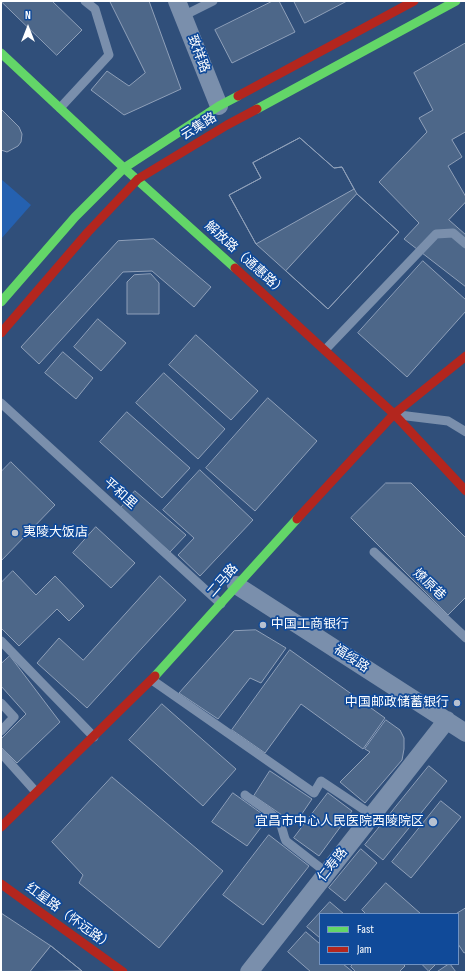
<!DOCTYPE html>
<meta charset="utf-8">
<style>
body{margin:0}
#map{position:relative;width:467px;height:973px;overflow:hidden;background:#304f7a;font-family:"Sofia Sans Condensed",sans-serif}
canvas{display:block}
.frame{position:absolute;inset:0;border:2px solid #fff;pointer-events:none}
.legend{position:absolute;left:319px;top:913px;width:140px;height:52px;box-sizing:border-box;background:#104a99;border:1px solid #7092c2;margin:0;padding:5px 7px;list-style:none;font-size:12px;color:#fff}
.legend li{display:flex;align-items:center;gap:8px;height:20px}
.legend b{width:20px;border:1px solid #7092c2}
.north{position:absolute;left:8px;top:8px;width:40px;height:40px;-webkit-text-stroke:3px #104a99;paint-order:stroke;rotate:0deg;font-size:11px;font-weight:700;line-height:16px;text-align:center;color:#fff}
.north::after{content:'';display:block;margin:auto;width:14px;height:18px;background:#fff;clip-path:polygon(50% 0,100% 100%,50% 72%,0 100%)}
</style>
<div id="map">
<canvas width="467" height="973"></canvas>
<div class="frame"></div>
<ul class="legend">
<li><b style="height:5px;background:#63d668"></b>Fast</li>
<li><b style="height:5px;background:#b3261e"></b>Jam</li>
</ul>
<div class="north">N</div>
</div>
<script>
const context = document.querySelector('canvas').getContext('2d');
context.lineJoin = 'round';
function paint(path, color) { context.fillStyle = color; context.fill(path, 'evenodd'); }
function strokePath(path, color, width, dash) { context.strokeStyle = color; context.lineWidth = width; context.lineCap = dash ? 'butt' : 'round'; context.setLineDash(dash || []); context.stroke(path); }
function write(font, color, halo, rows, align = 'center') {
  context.font = font + ' "Sofia Sans Condensed","Noto Sans SC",sans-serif'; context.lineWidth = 3.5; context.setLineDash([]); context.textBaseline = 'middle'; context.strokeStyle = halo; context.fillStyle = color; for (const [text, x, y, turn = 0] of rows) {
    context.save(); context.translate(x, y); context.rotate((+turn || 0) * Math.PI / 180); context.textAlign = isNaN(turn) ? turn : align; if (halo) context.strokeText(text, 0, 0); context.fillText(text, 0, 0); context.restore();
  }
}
const green = new Path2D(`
 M 1,179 L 31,205 L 1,239 Z`);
const building = new Path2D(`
 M 1,1 L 52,1 L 82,30 L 57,55 Z
 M 110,1 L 149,1 L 181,89 L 124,115 L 91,90 L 107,71 L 129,86 L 145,73 Z
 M 273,1 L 279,1 L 295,32 L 232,63 L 215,30 Z
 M 294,1 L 347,1 L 305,23 Z
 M 466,43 L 466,287 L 404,239 L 419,223 L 379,182 L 427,132 L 419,118 L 433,110 L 414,73 Z
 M 1,109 L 19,127 L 22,134 L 21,142 L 18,146 L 7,152 L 1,150 Z
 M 466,132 L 466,197 L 448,166 L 462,157 L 452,140 Z
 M 300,138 L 334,168 L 342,167 L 357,194 L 399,232 L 328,309 L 256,244 L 229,195 L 261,178 L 253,163 Z
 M 300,138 L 334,168 L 342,167 L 354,189 L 256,244 L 229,195 L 261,178 L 253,163 Z
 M 357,194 L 399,232 L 328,309 L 286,271 Z
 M 466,202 L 466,235 L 449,220 Z
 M 154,239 L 211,287 L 194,307 L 152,271 L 123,272 L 39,364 L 21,347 L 118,241 Z
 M 423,261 L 466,300 L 466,311 L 407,377 L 358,333 Z
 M 151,274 L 159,283 L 159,314 L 127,314 L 127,282 L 134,275 Z
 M 98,319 L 126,343 L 101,371 L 74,347 Z
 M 196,335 L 258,391 L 231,420 L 169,365 Z
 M 63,352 L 93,378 L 76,399 L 45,373 Z
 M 164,373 L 225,429 L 198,459 L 136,403 Z
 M 268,398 L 317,441 L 255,511 L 206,468 Z
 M 127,412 L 190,468 L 162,498 L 100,442 Z
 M 11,462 L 55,505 L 1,561 L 1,472 Z
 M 200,470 L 253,520 L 200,576 L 178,555 L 194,538 L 163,510 Z
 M 386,483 L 411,483 L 466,538 L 466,597 L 448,615 L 351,518 Z
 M 135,491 L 186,535 L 170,552 L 120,509 Z
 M 96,527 L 135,563 L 111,588 L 73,553 Z
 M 13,571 L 36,595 L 55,576 L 84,606 L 69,621 L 57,609 L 19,646 L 1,628 L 1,583 Z
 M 160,576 L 186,600 L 87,708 L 37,663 L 59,638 L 83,660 Z
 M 256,630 L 286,648 L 261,683 L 250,678 L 218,719 L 179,693 L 234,631 Z
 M 290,650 L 385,718 L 363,749 L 301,704 L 265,753 L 232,730 Z
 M 10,656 L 60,722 L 17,763 L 1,747 L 1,739 L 26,714 L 1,686 L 1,664 Z
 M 162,704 L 236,769 L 203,806 L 129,740 Z
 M 386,720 L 400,730 L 404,738 L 404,749 L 402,760 L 365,803 L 340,782 L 370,752 L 365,749 Z
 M 429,766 L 447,781 L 383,860 L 365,845 Z
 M 270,771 L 312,799 L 295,824 L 254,796 Z
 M 112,777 L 223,871 L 159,948 L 79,883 L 83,875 L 52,842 Z
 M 233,793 L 268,818 L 247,846 L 212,822 Z
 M 328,793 L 352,811 L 319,856 L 294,838 Z
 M 441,801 L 461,817 L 411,878 L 392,862 Z
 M 269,835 L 309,866 L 263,925 L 223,895 Z
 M 361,849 L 377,863 L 345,901 L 329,888 Z
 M 386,883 L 421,914 L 366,914 L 362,910 Z
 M 330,902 L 344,914 L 320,914 L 320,938 L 307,927 Z
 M 466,908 L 466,952 L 464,953 L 458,944 L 458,914 L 456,914 Z
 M 1,913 L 51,946 L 82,971 L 1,972 Z
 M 306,932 L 320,944 L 320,964 L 343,964 L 353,972 L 311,972 L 288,952 Z
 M 51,946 L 82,971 L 81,972 L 30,972 Z
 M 353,964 L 403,964 L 405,966 L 399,972 L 356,972 L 351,967 Z
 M 422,964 L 436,964 L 429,971 Z
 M 449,964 L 450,964 L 456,972 L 437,972 Z`);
const lane = new Path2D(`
 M 183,16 L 213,1
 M 60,108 L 109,55 L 95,9 L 85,1
 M 325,350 L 436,234 L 453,233 L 466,244
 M 1,403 L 221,604
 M 399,415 L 448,421 L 466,432
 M 374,552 L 466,638
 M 1,641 L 94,737
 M 152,680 L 314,793 L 321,781 L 372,815
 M 1,703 L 14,717 L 1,731
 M 1,753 L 36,792
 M 245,795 C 254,802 274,813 280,823 C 283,829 283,835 286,841 L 327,873`);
const street = new Path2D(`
 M 177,1 L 219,106
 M 236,585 L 466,733
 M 249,972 L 447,720`);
const fast = new Path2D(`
 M 1,53 L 124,168 L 235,268
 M 257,109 L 456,1
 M 1,302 L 75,217 L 124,168 L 219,106 L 238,96
 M 155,676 L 297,519`);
const jam = new Path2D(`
 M 238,96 L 414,1
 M 235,268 L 394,414 L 466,491
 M 1,333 L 88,232 L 138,179 L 227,125 L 257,109
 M 297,519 L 394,414 L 466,356
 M 1,827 L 155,676
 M 1,884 L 123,972`);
const markers = [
 [15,533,4,"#b7c1d0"],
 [263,625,4,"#b7c1d0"],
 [457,703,4,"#b7c1d0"],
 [433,822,5,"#b7c1d0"]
];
const streetNames = [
 ["致祥路",198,54,69],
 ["云集路",199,127,-32],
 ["解放路（通惠路）",245,259,42],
 ["平和里",120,494,42],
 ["二马路",223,581,-49],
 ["燎原巷",429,585,43],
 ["福绥路",351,659,33],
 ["仁寿路",333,865,-52],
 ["红星路（怀远路）",69,917,36]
];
const poiNames = [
 ["夷陵大饭店",23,533],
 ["中国工商银行",271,625],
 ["中国邮政储蓄银行",449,703,"right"],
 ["宜昌市中心人民医院西陵院区",424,822,"right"]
];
paint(green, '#2561b0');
paint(building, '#4d6789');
strokePath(building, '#8fa0b9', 1);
strokePath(lane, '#7a8fac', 9);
strokePath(street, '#7a8fac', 18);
strokePath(fast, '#63d668', 9);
strokePath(jam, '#b3261e', 9);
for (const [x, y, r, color] of markers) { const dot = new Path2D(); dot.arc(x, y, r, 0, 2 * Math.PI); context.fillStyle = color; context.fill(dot); strokePath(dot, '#104a99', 1.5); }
write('13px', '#fff', '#104a99', streetNames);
write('13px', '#fff', '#104a99', poiNames, 'left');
</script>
